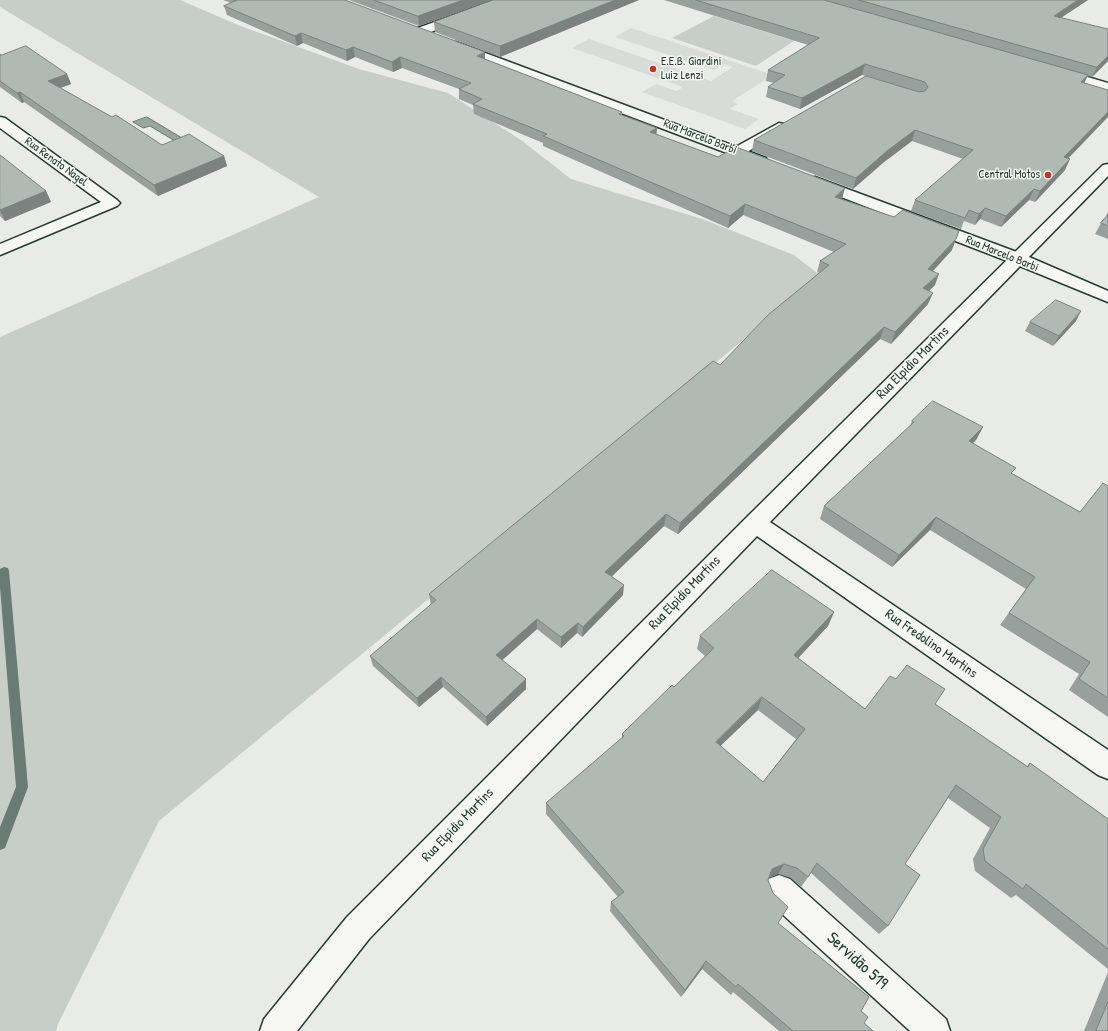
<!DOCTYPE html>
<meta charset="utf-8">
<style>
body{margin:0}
canvas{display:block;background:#e9ebe7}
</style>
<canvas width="1108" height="1031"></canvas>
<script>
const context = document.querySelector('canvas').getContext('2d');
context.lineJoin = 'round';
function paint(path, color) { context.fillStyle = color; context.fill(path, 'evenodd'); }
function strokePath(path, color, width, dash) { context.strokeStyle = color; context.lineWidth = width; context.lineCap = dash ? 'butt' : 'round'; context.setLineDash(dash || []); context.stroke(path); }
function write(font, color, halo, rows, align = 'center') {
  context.font = font + ' "Patrick Hand",sans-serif'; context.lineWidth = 3; context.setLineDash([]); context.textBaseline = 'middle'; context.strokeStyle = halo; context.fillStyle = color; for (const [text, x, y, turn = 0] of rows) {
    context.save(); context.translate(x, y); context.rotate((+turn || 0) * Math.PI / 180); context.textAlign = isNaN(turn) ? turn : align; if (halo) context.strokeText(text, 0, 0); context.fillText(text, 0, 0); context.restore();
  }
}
const built = new Path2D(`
 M 631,28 L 773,75 L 732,101 L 738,104 L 730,109 L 759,119 L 745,129 L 642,92 L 656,84 L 677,91 L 683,87 L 572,48 L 589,39 L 711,81 L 733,67 L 724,64 L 714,70 L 615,37 Z`);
const green = new Path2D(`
 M 0,0 L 180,0 L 238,25 L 359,69 L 448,93 L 521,140 L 571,179 L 702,219 L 794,255 L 821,276 L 159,821 L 58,1024 L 56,1031 L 0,1031 L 0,337 L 319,197 L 0,7 Z
 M 714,16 L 794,41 L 756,66 L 672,38 Z`);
const water = new Path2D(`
 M 147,117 L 182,138 L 175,141 L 150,126 L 143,128 L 133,122 Z`);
const stream = new Path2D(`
 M 4,567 L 8,568 L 9,571 L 28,787 L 5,848 L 0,850 L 0,827 L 16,787 L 0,587 L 0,569 Z`);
const street = new Path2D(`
 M 495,0 L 511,0 L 509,2 L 423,35 L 415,35 L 413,32 L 415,29 Z
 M 1057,68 L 1108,83 L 1108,91 L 1052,75 L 1051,72 L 1052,69 Z
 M 0,117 L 5,118 L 117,200 L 120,203 L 117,206 L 0,255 L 0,244 L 101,202 L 0,128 Z
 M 779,123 L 784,124 L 786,127 L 784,130 L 742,155 L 732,155 L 730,152 L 732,149 Z
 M 1108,164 L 1108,176 L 770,522 L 1108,750 L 1108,779 L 1098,775 L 757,536 L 369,939 L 297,1031 L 260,1031 L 264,1019 L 347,917 L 747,517 L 1103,165 Z
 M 779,875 L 790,879 L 946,1019 L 950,1031 L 910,1031 L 768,901 L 764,890 L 768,879 Z`);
const secondary = new Path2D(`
 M 456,42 L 766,158 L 768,161 L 766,164 L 756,164 L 452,49 L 450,46 Z
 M 815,177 L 1022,254 L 1108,291 L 1108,302 L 1010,262 L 810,185 L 807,182 L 810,179 Z`);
const wall = new Path2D(`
 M 223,0 L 345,0 L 485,59 L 622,112 L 622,115 L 657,128 L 656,134 L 718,157 L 842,199 L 952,250 L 932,271 L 935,285 L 929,291 L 928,304 L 891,344 L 880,339 L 678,534 L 664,526 L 612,576 L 623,595 L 582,637 L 577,633 L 561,648 L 537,629 L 502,660 L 526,689 L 487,726 L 443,687 L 419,707 L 373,666 L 370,656 L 431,605 L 429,594 L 720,365 L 819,273 L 817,272 L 820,261 L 834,252 L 743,215 L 728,228 L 543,146 L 543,143 L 474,114 L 473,105 L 459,99 L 459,89 L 402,68 L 393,72 L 355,57 L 347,61 L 303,43 L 297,46 L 227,15 L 224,6 L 231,3 Z
 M 349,0 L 491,0 L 419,26 Z
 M 639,0 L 500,57 L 435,32 L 434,22 Z
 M 664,0 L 1088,0 L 1062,17 L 1108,61 L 1092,77 L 1088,76 L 1084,83 L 1068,159 L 1065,170 L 1035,202 L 1029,200 L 1001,227 L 980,219 L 975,225 L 964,221 L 961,229 L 911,211 L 915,200 L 963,159 L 912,141 L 884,162 L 853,189 L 752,151 L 754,140 L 919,92 L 862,75 L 800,109 L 766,97 L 768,87 L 774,83 L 766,81 L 768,70 L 808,45 Z
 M 0,54 L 67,74 L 71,84 L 60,88 L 162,145 L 224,156 L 227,166 L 158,196 L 24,102 L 22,103 L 0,87 Z
 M 0,155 L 46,191 L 51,202 L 5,221 L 0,216 Z
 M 1108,212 L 1108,239 L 1095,234 L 1101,223 L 1107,216 L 1106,216 Z
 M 1076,321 L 1053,346 L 1025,331 L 1030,322 Z
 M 912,421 L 983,427 L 976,440 L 973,443 L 1013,474 L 1080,512 L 1108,486 L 1108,717 L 1069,690 L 1079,674 L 1000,625 L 1026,589 L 930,530 L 892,567 L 820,519 L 824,506 L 910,426 Z
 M 834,612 L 828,626 L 798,658 L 865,709 L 935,704 L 1027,766 L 1030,763 L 1108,819 L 1108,969 L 1016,895 L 1011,898 L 975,871 L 973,859 L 990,828 L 948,798 L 905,864 L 888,926 L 879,934 L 811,873 L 801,887 L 791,878 L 778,874 L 769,878 L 768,880 L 778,923 L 861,1011 L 864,1023 L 873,1031 L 779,1031 L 733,992 L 731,995 L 702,969 L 681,997 L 610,911 L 611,902 L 618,897 L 546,814 L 546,803 L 622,739 L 622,734 L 674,687 L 705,656 L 697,649 L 700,636 ZM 758,710 L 796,739 L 763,782 L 720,746 Z
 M 1108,972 L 1108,1031 L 1084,1031 Z`);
const shadedWall = new Path2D(`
 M 463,0 L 491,0 L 419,26 L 418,16 Z
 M 615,0 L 639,0 L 500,57 L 500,46 Z
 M 1078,0 L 1088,0 L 1050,25 L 1054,16 Z
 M 301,33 L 303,43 L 297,46 L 295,36 Z
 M 353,47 L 355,57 L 347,61 L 346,50 Z
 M 485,52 L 485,63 L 477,56 Z
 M 1108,56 L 1108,61 L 1092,77 L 1097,67 Z
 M 400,57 L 402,68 L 393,72 L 392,62 Z
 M 865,64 L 862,75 L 800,109 L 802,98 Z
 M 67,74 L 71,84 L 52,91 L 48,81 Z
 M 1088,75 L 1083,85 L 1081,82 Z
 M 20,92 L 24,102 L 22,103 L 17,93 Z
 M 1108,112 L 1108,117 L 1059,168 L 1064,157 Z
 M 657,128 L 656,139 L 650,132 Z
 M 915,130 L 912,141 L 884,162 L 853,189 L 856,178 L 887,151 Z
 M 224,156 L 227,166 L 158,196 L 154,185 Z
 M 1070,159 L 1065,170 L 1035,202 L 1040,191 Z
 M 845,188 L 842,199 L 835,197 Z
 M 1034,189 L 1029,200 L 1001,227 L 1006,216 Z
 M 46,191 L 51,202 L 5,221 L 0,210 Z
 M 745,204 L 743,215 L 728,228 L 730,216 Z
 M 985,208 L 980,219 L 975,225 L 979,214 Z
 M 959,231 L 952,250 L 924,281 L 928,269 Z
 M 939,274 L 935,285 L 919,300 L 923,288 Z
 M 933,293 L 928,304 L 891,344 L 895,332 Z
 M 1081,311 L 1076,321 L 1053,346 L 1059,336 Z
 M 884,327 L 880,339 L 678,534 L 680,523 Z
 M 983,427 L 976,440 L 962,454 L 969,441 Z
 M 666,514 L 664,526 L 605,583 L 605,572 Z
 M 936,517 L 930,530 L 892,567 L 899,555 Z
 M 624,585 L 623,595 L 582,637 L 583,627 Z
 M 834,612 L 828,626 L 789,668 L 794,655 Z
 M 537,619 L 537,629 L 497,665 L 496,655 Z
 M 578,623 L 577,633 L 561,648 L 561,637 Z
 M 441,677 L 443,687 L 419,707 L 417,698 Z
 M 526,679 L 526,689 L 487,726 L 486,717 Z
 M 762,697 L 758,710 L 712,754 L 716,742 Z
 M 784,864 L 778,874 L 767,878 L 772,869 Z
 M 706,961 L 702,969 L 681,997 L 685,990 Z`);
const building = new Path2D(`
 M 238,0 L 345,0 L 485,52 L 477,56 L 622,112 L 619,114 L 657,128 L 650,132 L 718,157 L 736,147 L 845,188 L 835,197 L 894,217 L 903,210 L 959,231 L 956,239 L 928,269 L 939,274 L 923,288 L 933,293 L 895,332 L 884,327 L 680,523 L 666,514 L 605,572 L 624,585 L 583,627 L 578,623 L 561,637 L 537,619 L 496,655 L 526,679 L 486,717 L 441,677 L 417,698 L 370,656 L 436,600 L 429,594 L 713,361 L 720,365 L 768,315 L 829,265 L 820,261 L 846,244 L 745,204 L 730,216 L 543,136 L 547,134 L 473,104 L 482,99 L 459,89 L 471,83 L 400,57 L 392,62 L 353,47 L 346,50 L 301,33 L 295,36 L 224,6 Z
 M 374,0 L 463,0 L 418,16 Z
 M 493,0 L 615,0 L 500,46 L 434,22 Z
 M 696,0 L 824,0 L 1088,75 L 1081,82 L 1108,90 L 1108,112 L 1064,157 L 1070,159 L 1040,191 L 1034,189 L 1006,216 L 985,208 L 979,214 L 969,210 L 965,218 L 915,200 L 973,150 L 915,130 L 887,151 L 856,178 L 754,140 L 866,76 L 919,92 L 925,91 L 928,87 L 925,82 L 865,64 L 802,98 L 768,87 L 785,75 L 768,70 L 819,38 Z
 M 859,0 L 1078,0 L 1054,16 L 1108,29 L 1108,56 L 1097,67 Z
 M 26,46 L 67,74 L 48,81 L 112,117 L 116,115 L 162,145 L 189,134 L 224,156 L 154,185 L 20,92 L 17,93 L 0,81 L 0,54 L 1,55 Z
 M 0,155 L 46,191 L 0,210 Z
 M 1108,215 L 1108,226 L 1101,223 Z
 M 1056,300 L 1081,311 L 1059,336 L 1030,322 Z
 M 933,401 L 983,427 L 969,441 L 1016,468 L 1011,473 L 1080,512 L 1103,483 L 1108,486 L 1108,698 L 1079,679 L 1090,662 L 1009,613 L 1035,577 L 936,517 L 899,555 L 824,506 L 914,422 L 912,421 Z
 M 772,570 L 834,612 L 794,655 L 865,709 L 890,676 L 896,679 L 907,665 L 945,689 L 935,704 L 1028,767 L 1030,763 L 1108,819 L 1108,949 L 1026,884 L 1023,889 L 985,861 L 983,849 L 1001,817 L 956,785 L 905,864 L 920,875 L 888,926 L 817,863 L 808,877 L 797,868 L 784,864 L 772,869 L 768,880 L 773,893 L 788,907 L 778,923 L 869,997 L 861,1011 L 868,1017 L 864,1023 L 873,1031 L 793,1031 L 738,984 L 736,987 L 706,961 L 685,990 L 611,902 L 624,892 L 546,803 L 624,736 L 622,734 L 672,685 L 674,687 L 714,648 L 700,636 ZM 762,697 L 805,729 L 763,782 L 716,742 Z
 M 1108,1002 L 1108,1031 L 1096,1031 Z`);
const markers = [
 [653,69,4,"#c8321e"],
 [1048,175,4,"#c8321e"]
];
const farPoinames = [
 ["E.E.B. Giardini",661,62],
 ["Luiz Lenzi",661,76],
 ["Central Motos",1040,175,"right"]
];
const farStreetnames = [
 ["Rua Marcelo Barbi",700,137,21],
 ["Rua Renato Nagel",56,162,36],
 ["Rua Marcelo Barbi",1002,254,22]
];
const streetNames = [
 ["Rua Elpidio Martins",913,363,-45],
 ["Rua Elpidio Martins",685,593,-46],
 ["Rua Fredolino Martins",931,644,35],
 ["Rua Elpidio Martins",458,825,-46]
];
const nearStreetnames = [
 ["Servidão 519",857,961,42]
];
paint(built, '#d8dcd8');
paint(green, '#c7cec9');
paint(water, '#99a6a0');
strokePath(water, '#687c75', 1);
paint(stream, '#687c75');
strokePath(street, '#1f3d34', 3);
strokePath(secondary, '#1f3d34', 3);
paint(street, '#f6f6f2');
paint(secondary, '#f6f6f2');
paint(wall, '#97a09c');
paint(shadedWall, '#7b827f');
paint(building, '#b0bab5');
strokePath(building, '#7b827f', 1);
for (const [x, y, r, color] of markers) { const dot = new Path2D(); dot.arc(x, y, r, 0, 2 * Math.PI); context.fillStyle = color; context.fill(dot); strokePath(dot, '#f6f6f2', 1.5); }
write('12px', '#1f3d34', '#f6f6f2', farPoinames, 'left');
write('12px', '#1f3d34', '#f6f6f2', farStreetnames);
write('14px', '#1f3d34', '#f6f6f2', streetNames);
write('17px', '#1f3d34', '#f6f6f2', nearStreetnames);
</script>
